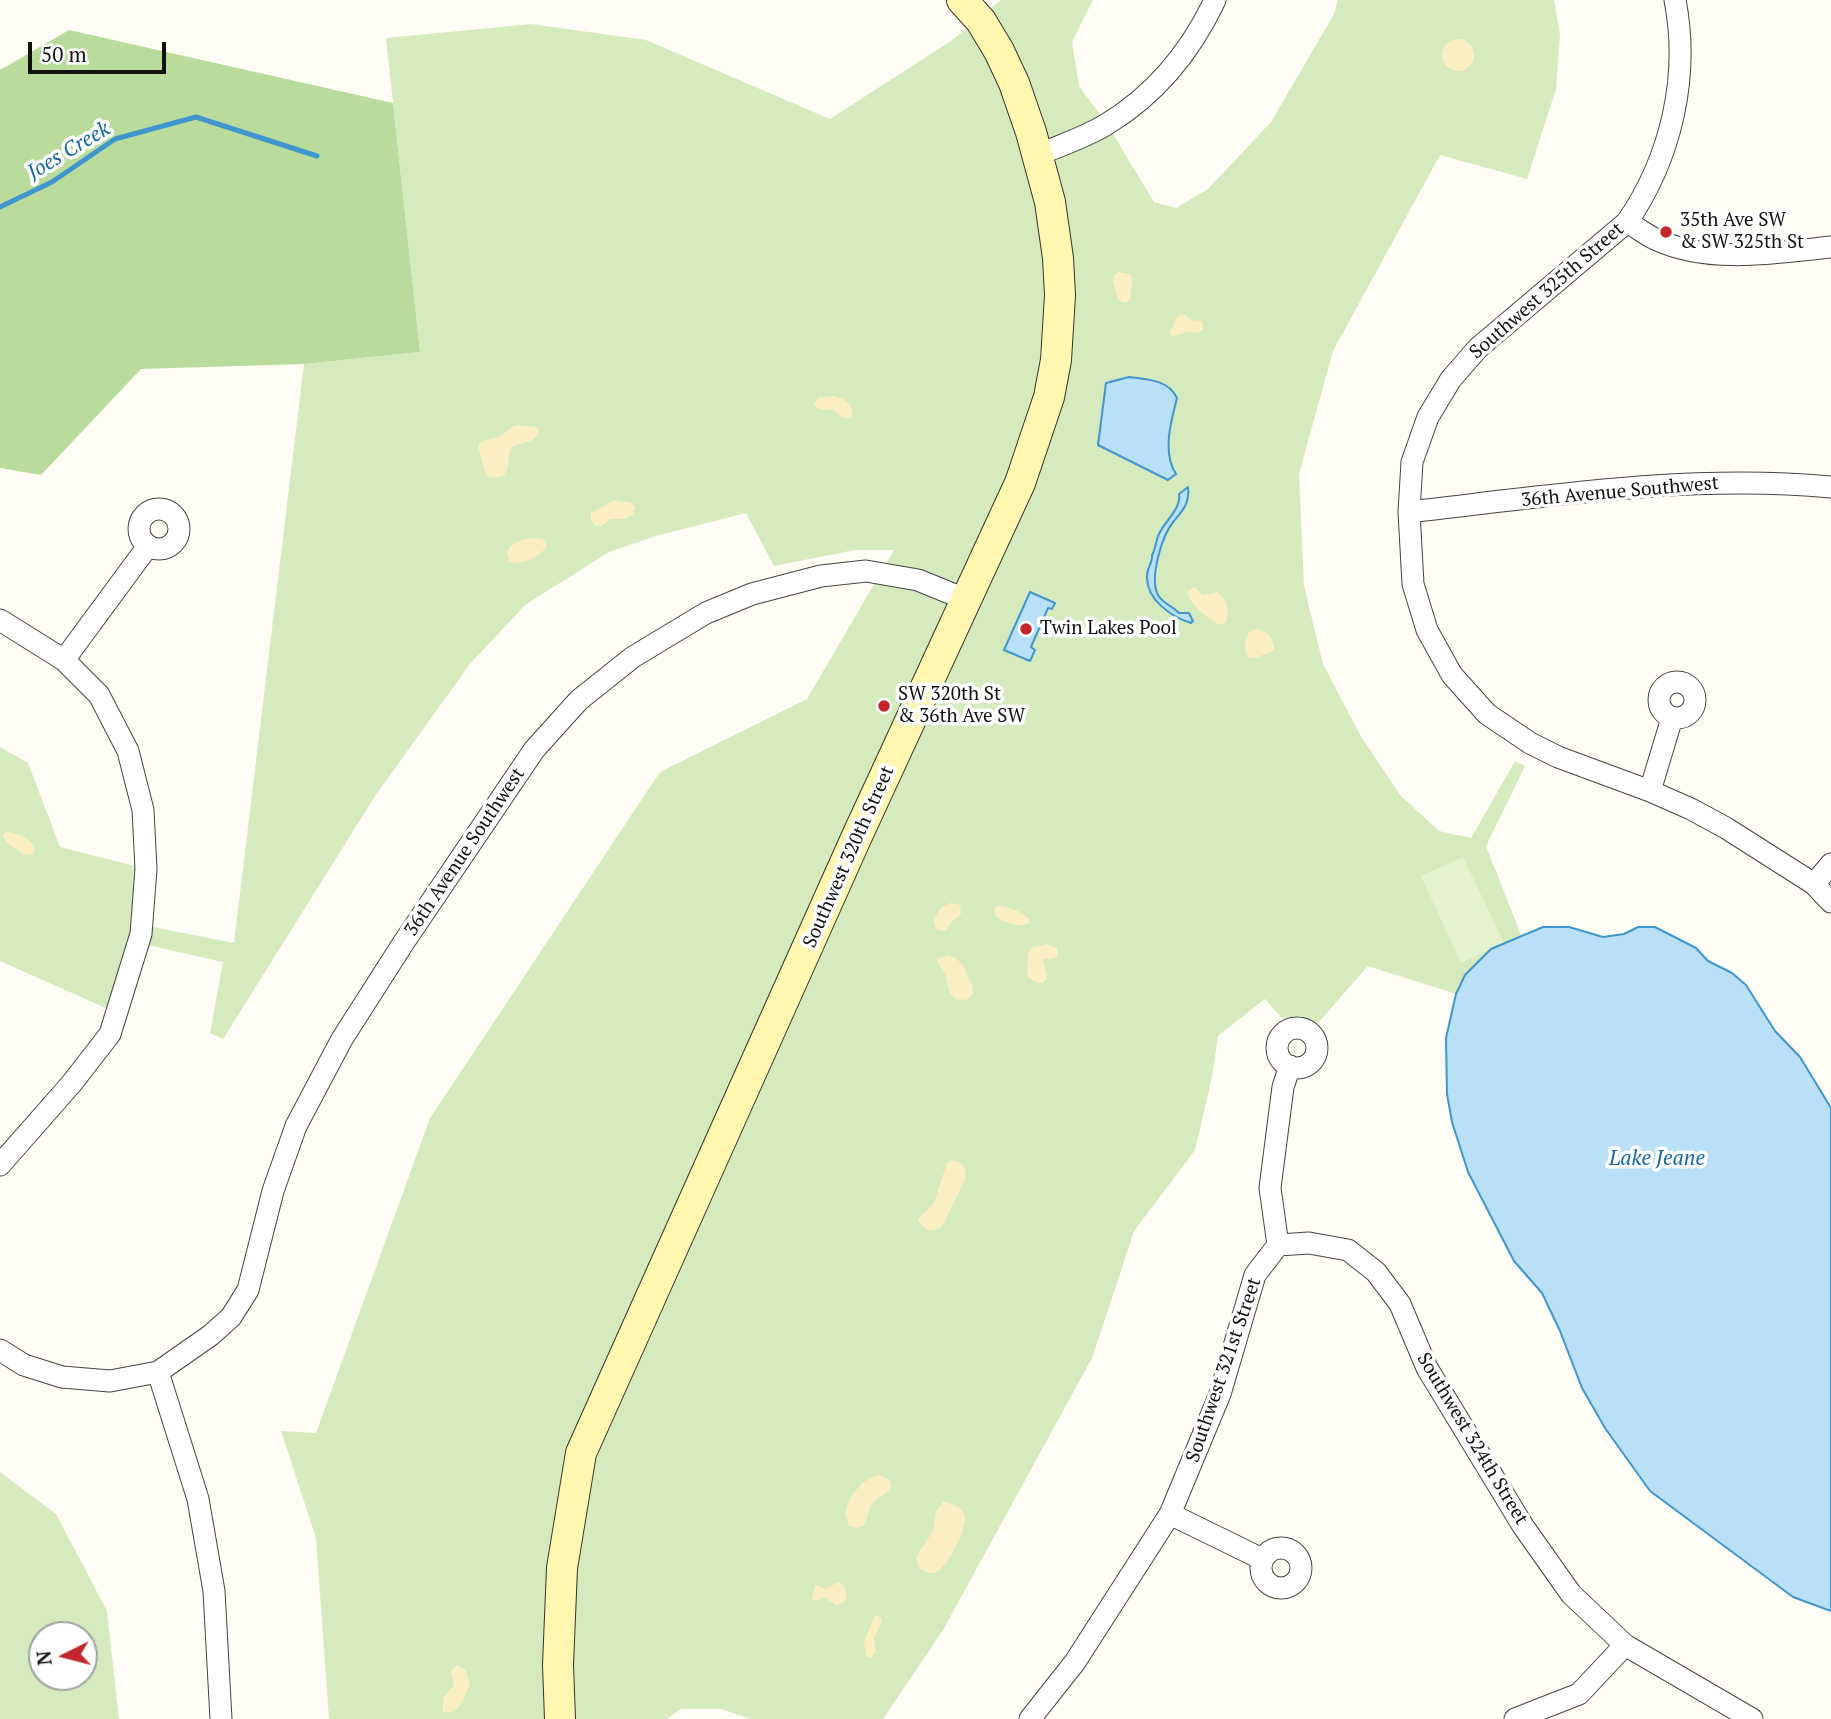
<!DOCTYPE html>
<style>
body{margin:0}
#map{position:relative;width:1831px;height:1719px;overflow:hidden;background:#fffdf5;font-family:"PT Serif",serif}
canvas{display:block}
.north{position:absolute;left:28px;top:1621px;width:70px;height:70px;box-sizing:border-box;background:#fff;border:2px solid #a0a0a0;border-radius:50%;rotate:264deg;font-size:19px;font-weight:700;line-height:28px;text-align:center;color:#111}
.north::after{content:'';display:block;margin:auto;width:24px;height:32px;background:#c4262e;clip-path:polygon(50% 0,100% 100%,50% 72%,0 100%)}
.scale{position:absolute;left:28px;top:42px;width:138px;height:32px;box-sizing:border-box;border:4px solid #111;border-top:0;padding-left:9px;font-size:21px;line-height:24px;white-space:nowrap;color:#111;-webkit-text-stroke:5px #fff;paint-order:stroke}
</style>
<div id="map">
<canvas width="1831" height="1719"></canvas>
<div class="north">N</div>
<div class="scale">50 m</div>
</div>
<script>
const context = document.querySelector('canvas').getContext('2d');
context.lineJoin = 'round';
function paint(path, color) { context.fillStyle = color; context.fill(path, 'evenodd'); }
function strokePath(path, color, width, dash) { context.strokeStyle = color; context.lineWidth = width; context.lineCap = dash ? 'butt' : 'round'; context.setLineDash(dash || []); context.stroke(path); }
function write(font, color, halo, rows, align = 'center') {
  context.font = font + ' "PT Serif",serif'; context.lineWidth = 7; context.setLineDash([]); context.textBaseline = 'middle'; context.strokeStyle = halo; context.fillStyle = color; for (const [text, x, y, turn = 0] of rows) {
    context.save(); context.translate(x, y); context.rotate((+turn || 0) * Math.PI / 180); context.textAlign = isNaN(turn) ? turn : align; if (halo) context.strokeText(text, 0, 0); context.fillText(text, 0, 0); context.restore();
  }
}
const green = new Path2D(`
 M 1001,0 L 1093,0 L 1072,42 L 1079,86 L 1107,124 L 1154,202 L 1176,208 L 1208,189 L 1271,122 L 1334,14 L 1338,0 L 1554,0 L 1560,35 L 1556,89 L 1527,179 L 1440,155 L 1333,351 L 1299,474 L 1304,586 L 1323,664 L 1360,735 L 1401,796 L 1439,831 L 1471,838 L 1515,761 L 1525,766 L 1486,846 L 1521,935 C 1489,950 1471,962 1456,994 L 1368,966 L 1317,1024 L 1301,1016 L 1282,1018 L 1265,999 L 1218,1036 L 1212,1077 L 1195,1150 L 1134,1231 L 1092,1358 L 943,1630 L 883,1719 L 750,1719 L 721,1709 L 681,1709 L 667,1719 L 329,1719 L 316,1538 L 281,1431 L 316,1433 L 430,1118 L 660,772 L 807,699 L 894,550 L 855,550 L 774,566 L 746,513 L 659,535 L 609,552 L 525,605 L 470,664 L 377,793 L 223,1039 L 210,1033 L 223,962 L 139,943 L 117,1013 L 0,961 L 0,747 L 28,763 L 60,847 L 146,869 L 143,925 L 234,943 L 304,364 L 420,352 L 386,38 L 531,24 L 646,40 L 830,119 L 951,41 Z
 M 0,1472 L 56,1514 L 107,1611 L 119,1719 L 0,1719 ZM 84,1635 L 84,1677 L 42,1677 L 42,1635 Z`);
const forest = new Path2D(`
 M 69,30 L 393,103 L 420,352 L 304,364 L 141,369 L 41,475 L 0,468 L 0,70 Z`);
const sand = new Path2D(`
 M1442 55a16 16 0 1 1 32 0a16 16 0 1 1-32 0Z
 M 1118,272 L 1130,274 C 1136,283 1128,289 1131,298 L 1126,303 L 1118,300 L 1113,282 L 1114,275 Z
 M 1180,315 L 1185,315 L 1191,320 L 1201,321 L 1203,324 L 1203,330 L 1197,333 L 1186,332 L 1172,337 L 1170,333 L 1177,317 Z
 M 833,396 C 844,398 856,406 851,418 L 842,417 L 833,410 L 819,409 L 814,405 L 818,398 Z
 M 517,425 L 536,427 L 539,430 C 535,445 522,441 512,447 C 506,457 512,467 503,476 C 482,482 485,469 481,456 C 478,445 478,456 479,444 C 486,437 494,441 502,435 C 509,430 509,427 517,425 Z
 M 615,500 L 632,503 L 635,508 L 633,514 L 625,519 L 611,519 L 600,527 L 595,525 L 591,520 L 591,513 Z
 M 535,538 L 545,540 L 547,547 C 538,557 523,565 509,562 L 507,553 C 511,541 523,539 535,538 Z
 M 1194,587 L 1203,595 L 1217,592 C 1227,598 1230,611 1226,622 L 1221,625 C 1209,620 1190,605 1187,592 Z
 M 1255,629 C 1267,628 1272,638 1275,650 L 1258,657 L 1249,658 C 1242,650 1246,640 1249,632 Z
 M 7,832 C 18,833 30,838 35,849 L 33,854 L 25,855 L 6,842 L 3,834 Z
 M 951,903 L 960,905 L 961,914 L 952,921 L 946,931 L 937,930 L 934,923 C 935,913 941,906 951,903 Z
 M 997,906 C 1009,906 1020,911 1029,919 L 1029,923 C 1020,929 1002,922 995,915 L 995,908 Z
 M 1047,944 L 1057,948 L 1058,956 L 1052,959 L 1043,959 L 1047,978 L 1043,983 L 1035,982 L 1027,976 L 1028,954 L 1032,947 Z
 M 949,955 C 961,960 964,966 968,977 C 971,984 974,985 973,994 L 966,1000 L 956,999 C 945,989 950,988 946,976 C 943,969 939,967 937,959 Z
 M 951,1160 C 962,1161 968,1168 965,1179 L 944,1223 L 940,1228 L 930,1231 L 921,1225 L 918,1219 L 934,1203 L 947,1163 Z
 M 881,1475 L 890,1481 L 891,1487 C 886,1495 878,1496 873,1503 C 868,1509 868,1518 864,1525 L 858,1528 L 849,1526 L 845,1514 C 849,1496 862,1477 881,1475 Z
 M 943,1502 C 951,1503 964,1507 965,1517 C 966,1530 947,1571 933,1573 C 927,1574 922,1570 918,1566 L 916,1557 L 933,1531 L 936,1512 Z
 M 838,1582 L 844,1586 C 846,1592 848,1598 843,1603 L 836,1605 L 824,1597 L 817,1601 L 812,1600 L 815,1585 L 826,1589 Z
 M 875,1615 L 880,1617 L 882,1621 L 874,1638 L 876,1652 L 871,1658 L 866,1656 L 864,1641 Z
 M 457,1665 L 466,1671 L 470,1685 C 463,1696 459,1719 443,1711 L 443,1698 L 454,1685 L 451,1670 Z`);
const pitch = new Path2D(`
 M 1463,857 L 1504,943 L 1461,963 L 1421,876 Z`);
const water = new Path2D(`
 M 1129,377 C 1147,379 1169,380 1177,398 C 1171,421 1162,453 1176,474 L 1168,480 L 1098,445 L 1106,383 Z
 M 1188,487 C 1190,503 1183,510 1174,521 C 1162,535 1149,578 1158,595 C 1163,604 1173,606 1179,613 L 1189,613 L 1193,621 L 1191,623 C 1171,617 1146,599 1147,576 C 1147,567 1153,563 1152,555 C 1156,549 1155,542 1159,534 C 1164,522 1182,508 1179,494 Z
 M 1030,592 L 1055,603 L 1052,609 L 1048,608 L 1031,647 L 1035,650 L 1030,661 L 1004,650 Z
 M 1543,927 L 1569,927 L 1603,937 L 1624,934 L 1638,927 L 1655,927 L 1696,948 L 1708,961 L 1732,973 L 1746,985 L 1775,1031 L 1800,1057 L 1831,1108 L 1831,1611 L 1793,1597 L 1650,1491 L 1605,1428 L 1582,1388 L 1560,1331 L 1542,1293 L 1514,1261 L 1468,1172 L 1452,1122 L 1447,1094 L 1446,1038 L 1456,994 L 1465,975 L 1491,949 Z`);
const stream = new Path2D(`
 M 0,207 L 52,182 L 115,139 L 196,117 L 317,156`);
const minor = new Path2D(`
 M 1675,0 C 1690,77 1671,158 1627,222 L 1478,348 L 1451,379 L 1428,417 L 1412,462 L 1409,512 L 1413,584 L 1427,630 L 1452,675 L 1487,714 L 1530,743 L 1558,757 L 1650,791 L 1691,809 L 1726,828 L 1814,884 L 1831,902
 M 1038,155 C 1061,145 1086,137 1107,124 C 1156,94 1191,51 1215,0
 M 1627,222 C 1636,227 1645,234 1655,239 C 1708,264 1775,253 1831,247
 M139 529a20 20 0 1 1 40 0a20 20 0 1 1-40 0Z
 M 1409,512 C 1549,496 1690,474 1831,487
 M 0,620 L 64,660 L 99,695 L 128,751 L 143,810 L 146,869 L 141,934 L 110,1034 L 72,1083 L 0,1165
 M 64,660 L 148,546
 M1659 700a18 18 0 1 1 36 0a18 18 0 1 1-36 0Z
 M 1650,791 L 1672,718
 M 1814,884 L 1831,864
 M1277 1048a20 20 0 1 1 40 0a20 20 0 1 1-40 0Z
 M 1278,1245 L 1309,1243 L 1348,1250 L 1376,1272 L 1400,1304 L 1427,1368 L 1523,1526 L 1571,1594 L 1625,1645 L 1752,1719
 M 0,1350 L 24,1365 L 62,1377 L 110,1381 L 158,1372 L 211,1335 L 231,1317 L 248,1290 L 273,1191 L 296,1126 L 342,1039 L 404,942 L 534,750 L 579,700 L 633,657 L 706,613 L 752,594 L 821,576 L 866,571 L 918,580 L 967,600
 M 158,1372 L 198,1499 L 214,1591 L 221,1719
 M 1170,1514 L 1262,1559
 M1261 1568a20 20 0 1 1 40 0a20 20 0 1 1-40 0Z
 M 1030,1719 L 1075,1662 L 1170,1514 L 1220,1394 L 1255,1275 L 1278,1245 L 1270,1188 L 1283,1087 L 1290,1066
 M 1515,1719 L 1579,1694 L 1625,1645`);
const secondary = new Path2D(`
 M 560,1719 L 558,1665 L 562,1568 L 581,1453 L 857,836 L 1020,483 L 1049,397 L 1056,360 L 1060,295 L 1058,258 L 1050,202 L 1031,132 L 1014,83 L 999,51 L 981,21 L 962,0`);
const markers = [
 [1666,232,7,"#c4262e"],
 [1026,629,7,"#c4262e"],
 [884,706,7,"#c4262e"]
];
const poiNames = [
 ["35th Ave SW",1680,221],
 ["& SW 325th St",1680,243],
 ["Twin Lakes Pool",1040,629],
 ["SW 320th St",898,695],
 ["& 36th Ave SW",898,717]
];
const streetNames = [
 ["Southwest 325th Street",1547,291,-41],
 ["36th Avenue Southwest",1620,492,-5],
 ["36th Avenue Southwest",465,852,-56],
 ["Southwest 320th Street",849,857,-66],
 ["Southwest 321st Street",1224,1370,-71],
 ["Southwest 324th Street",1472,1439,59]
];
const waterNames = [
 ["Joes Creek",69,151,-31],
 ["Lake Jeane",1657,1159]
];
paint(green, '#d5ebbd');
paint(forest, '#b9dc9c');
paint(sand, '#fbeec1');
paint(pitch, '#e6f2cf');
paint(water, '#b9e0f7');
strokePath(water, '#3f96cf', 2);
strokePath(stream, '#3f96cf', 5);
strokePath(minor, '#444', 23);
strokePath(secondary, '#333', 32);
strokePath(minor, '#fff', 21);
strokePath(secondary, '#fff6b0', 30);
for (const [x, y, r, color] of markers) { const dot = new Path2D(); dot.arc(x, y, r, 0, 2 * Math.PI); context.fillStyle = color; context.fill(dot); strokePath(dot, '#fff', 2.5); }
write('19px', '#111', '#fff', poiNames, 'left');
write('19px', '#111', '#fff', streetNames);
write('italic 21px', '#1768a6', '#fff', waterNames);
</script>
